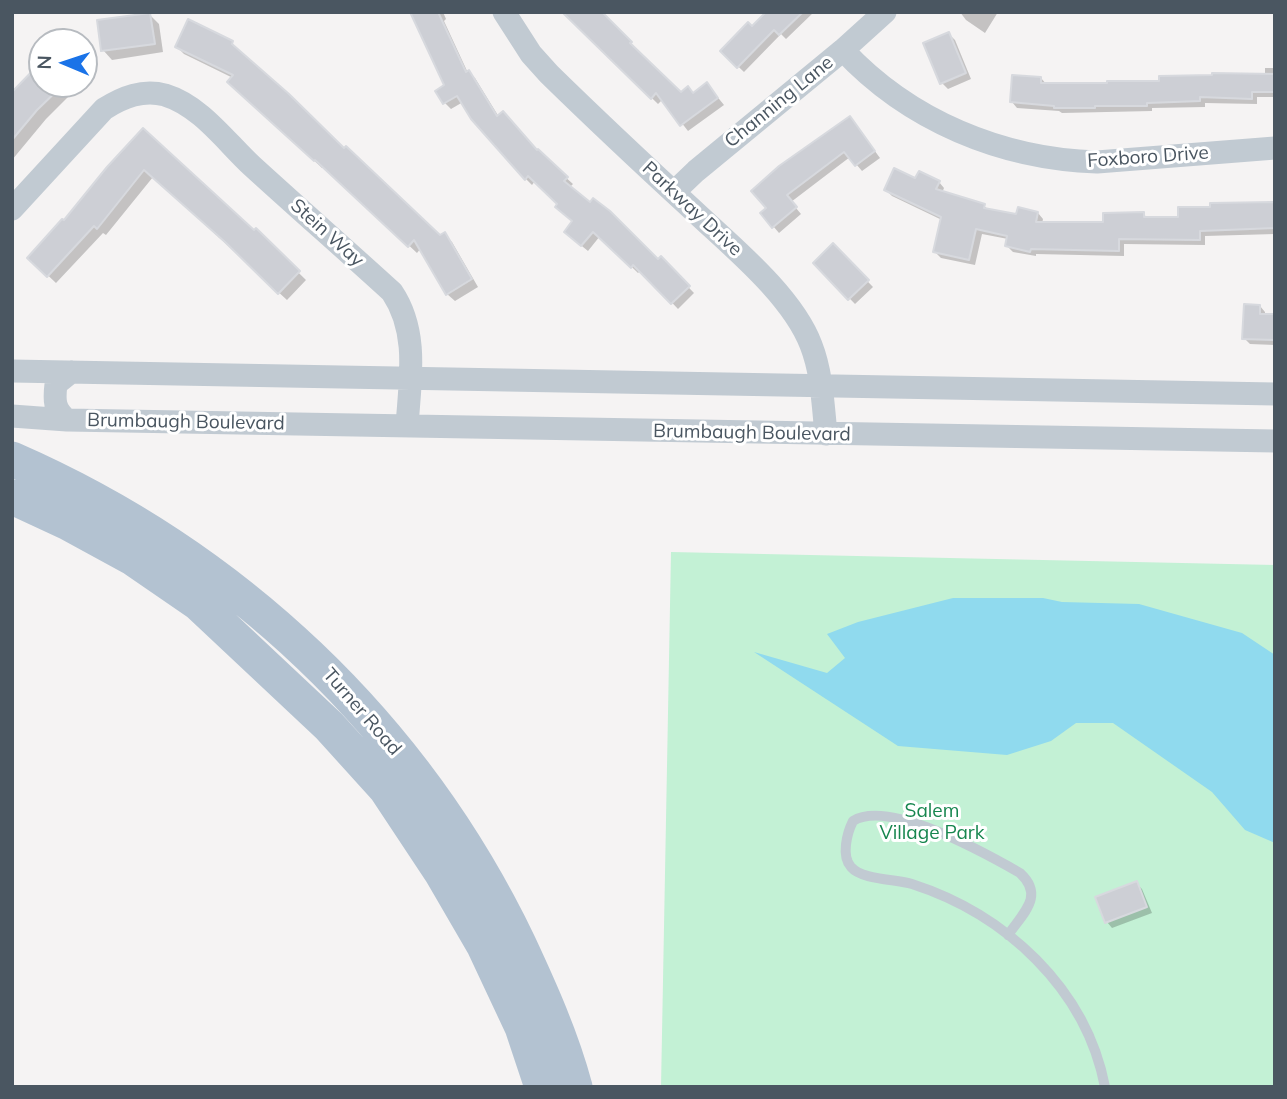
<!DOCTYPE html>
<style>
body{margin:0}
#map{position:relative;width:1287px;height:1099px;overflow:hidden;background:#f5f3f3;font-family:Mulish,sans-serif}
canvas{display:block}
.frame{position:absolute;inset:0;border:14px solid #4a5661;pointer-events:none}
.north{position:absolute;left:28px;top:28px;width:70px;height:70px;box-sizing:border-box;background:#fff;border:2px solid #b7bbc0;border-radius:50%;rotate:272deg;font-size:19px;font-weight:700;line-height:28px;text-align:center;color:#4a5661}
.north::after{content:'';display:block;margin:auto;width:24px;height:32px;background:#1a73e8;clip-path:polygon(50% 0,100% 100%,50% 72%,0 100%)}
</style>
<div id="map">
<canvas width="1287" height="1099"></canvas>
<div class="frame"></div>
<div class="north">N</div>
</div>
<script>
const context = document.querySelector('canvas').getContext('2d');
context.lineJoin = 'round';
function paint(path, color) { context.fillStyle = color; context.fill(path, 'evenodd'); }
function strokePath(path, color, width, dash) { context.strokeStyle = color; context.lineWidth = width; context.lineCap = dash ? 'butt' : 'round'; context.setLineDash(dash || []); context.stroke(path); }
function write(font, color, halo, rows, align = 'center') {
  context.font = font + ' Mulish,sans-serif'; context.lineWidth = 6; context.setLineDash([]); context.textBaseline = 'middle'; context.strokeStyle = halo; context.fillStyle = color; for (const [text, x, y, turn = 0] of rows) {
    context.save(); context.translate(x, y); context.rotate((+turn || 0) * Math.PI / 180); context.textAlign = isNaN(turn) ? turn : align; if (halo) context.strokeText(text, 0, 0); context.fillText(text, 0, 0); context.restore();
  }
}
const green = new Path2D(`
 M 671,552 L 1275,565 L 1275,1087 L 661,1087 Z`);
const water = new Path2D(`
 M 953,598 L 1043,598 L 1062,602 L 1139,604 L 1242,633 L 1275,655 L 1275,843 L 1245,830 L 1212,792 L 1113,723 L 1076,723 L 1051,741 L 1007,755 L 898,746 L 754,652 L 827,673 L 845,658 L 827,634 L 858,622 Z`);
const shadow = new Path2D(`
 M 410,12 L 443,12 L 446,19 L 444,21 L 468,73 L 475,78 L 499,117 L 573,184 L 569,188 L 658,262 L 661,259 L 694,293 L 678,309 L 641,270 L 638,273 L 600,236 L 588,251 L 572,238 L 574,222 L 559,204 L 535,181 L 532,185 L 526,179 L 463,102 L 451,109 L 445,103 L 447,86 Z
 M 768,12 L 814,12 L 786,39 L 781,34 L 744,72 L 722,51 L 752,29 Z
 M 960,12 L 998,12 L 985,33 L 966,20 Z
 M 150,15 L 159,24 L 163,52 L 112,60 L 103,50 Z
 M 582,30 L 681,94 L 693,94 L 707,84 L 724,105 L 688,131 L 663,99 L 658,104 Z
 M 949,34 L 955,40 L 971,79 L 948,89 L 942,83 L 925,44 Z
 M 232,43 L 239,52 L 440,237 L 444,234 L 452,242 L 478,287 L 455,301 L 447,294 L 421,248 L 417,253 L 324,166 L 322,168 L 237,89 L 233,78 L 184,54 L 177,47 Z
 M 84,59 L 95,70 L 84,81 Z
 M 42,63 L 42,84 L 81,84 L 46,119 L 12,160 L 12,94 Z
 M 1265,68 L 1275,68 L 1275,97 L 1257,97 L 1257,104 L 1205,103 L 1205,107 L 1152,108 L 1152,111 L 1062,113 L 1059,111 L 1017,108 L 1012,102 L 1041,78 L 1047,85 L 1161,82 L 1265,75 Z
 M 855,124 L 880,158 L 862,171 L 850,157 L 791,202 L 801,214 L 779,233 L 762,213 Z
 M 143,130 L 254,233 L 256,231 L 306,280 L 287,300 L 153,177 L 106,235 L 103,233 L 56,283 L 37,265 L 64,223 Z
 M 916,181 L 939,182 L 944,188 L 942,193 L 984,206 L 989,210 L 1018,216 L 1038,213 L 1043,219 L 1042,224 L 1105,224 L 1143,213 L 1148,219 L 1180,219 L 1211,208 L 1275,201 L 1275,234 L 1205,236 L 1205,245 L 1124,244 L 1124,256 L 1036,254 L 1036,256 L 1013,252 L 1007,246 L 1008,239 L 982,234 L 975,265 L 941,258 L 935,252 L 942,220 L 892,196 L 886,190 Z
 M 833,246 L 873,287 L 855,304 L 815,263 Z
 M 1260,306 L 1265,312 L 1265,316 L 1275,316 L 1275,345 L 1250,344 L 1244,338 Z
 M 1136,883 L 1142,889 L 1152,913 L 1112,928 L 1107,922 Z`);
const building = new Path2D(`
 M 410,12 L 438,12 L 466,72 L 469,70 L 497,116 L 503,111 L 537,150 L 538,149 L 568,177 L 564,181 L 590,202 L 593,198 L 610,211 L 658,259 L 661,256 L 690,286 L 671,304 L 633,265 L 631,268 L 593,232 L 581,246 L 564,232 L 572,221 L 555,207 L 557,204 L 528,176 L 525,180 L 471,119 L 457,96 L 443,104 L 435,91 L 444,85 Z
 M 562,12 L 602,12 L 632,42 L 630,43 L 681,92 L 688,86 L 693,93 L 707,82 L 718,98 L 680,126 L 656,93 L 651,99 Z
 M 766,12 L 803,12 L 779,35 L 774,30 L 737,68 L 720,51 L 748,22 L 752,26 Z
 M 150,13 L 155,44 L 101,51 L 97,20 Z
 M 188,19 L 233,41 L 232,44 L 289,94 L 344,148 L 346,146 L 440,235 L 445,232 L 472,279 L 446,295 L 414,240 L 408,247 L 315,160 L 314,161 L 227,82 L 233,75 L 175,47 Z
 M 949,32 L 966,73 L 940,84 L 923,43 Z
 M 42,61 L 42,84 L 64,84 L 37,110 L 12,140 L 12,92 Z
 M 1212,73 L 1275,74 L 1275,92 L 1252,92 L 1252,99 L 1200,97 L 1200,101 L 1147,103 L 1147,106 L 1095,106 L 1095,108 L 1054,108 L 1054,106 L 1010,102 L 1012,75 L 1041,77 L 1041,83 L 1107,83 L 1107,81 L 1159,81 L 1159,76 L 1212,75 Z
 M 850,116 L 875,151 L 855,166 L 844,152 L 787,195 L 797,207 L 772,228 L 760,213 L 766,208 L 751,191 L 779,166 Z
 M 143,128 L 254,230 L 256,228 L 300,271 L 278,294 L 225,242 L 144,170 L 97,229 L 94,226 L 47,277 L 27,258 L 62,219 L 64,220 L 107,167 Z
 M 894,168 L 915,178 L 919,171 L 940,181 L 936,189 L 985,204 L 984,208 L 1016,214 L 1018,207 L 1038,212 L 1036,222 L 1103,222 L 1103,213 L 1144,212 L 1144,217 L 1178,217 L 1178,207 L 1210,207 L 1210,203 L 1275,202 L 1275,228 L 1200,231 L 1200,240 L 1119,239 L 1119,251 L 1031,249 L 1030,252 L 1005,246 L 1007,236 L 976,229 L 969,260 L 933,252 L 941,217 L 884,190 Z
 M 833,243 L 869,280 L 848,300 L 813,263 Z
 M 1244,304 L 1260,305 L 1260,314 L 1275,314 L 1275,340 L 1242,339 Z
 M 1137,881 L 1147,907 L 1105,923 L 1095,897 Z`);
const lane = new Path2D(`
 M 1008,935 C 1023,913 1045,896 1020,873 C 985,853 889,799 853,821 C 847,833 841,856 851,867 C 862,880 896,879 912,884 C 1005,914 1086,988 1105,1087`);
const street = new Path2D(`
 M 504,12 L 531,54 L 549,74 C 596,120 644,165 693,210 C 731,246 792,295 811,345 C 822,373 823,405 826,434
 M 843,50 C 909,121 1002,159 1097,162 L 1275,148
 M 674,192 L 696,171 L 843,50 L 885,12
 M 12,209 L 104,109 C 123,97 143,89 165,95 C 201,106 226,142 252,166 C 298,208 346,250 392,292 C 419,332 410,380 407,426
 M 12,371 L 1275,394
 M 12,416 L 67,420 L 1275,441
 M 67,420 C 54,409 54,401 56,384 L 71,372`);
const primary = new Path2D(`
 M 12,459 C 234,556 414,725 519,944 C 540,989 562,1038 575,1087
 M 12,497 L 68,523 L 134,559 L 198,603 L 329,726 L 386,789 L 441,872 L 484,946 L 522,1027 L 542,1087`);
const streetNames = [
 ["Channing Lane",779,102,-39],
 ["Foxboro Drive",1148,157,-4],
 ["Parkway Drive",692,209,43],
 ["Stein Way",327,233,42],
 ["Brumbaugh Boulevard",186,422,1],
 ["Brumbaugh Boulevard",752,433,1],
 ["Turner Road",362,712,49]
];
const parkNames = [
 ["Salem",932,811],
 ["Village Park",932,833]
];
paint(green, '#c3f1d5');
paint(water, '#90daee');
paint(shadow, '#0003');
paint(building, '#cdcfd5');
strokePath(building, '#d7d9de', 2);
strokePath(lane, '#c1cad2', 10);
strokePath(street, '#c1cad2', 23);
strokePath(primary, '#b3c2d1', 35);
write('19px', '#4a5661', '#fff', streetNames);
write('19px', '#17864f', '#fff', parkNames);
</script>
